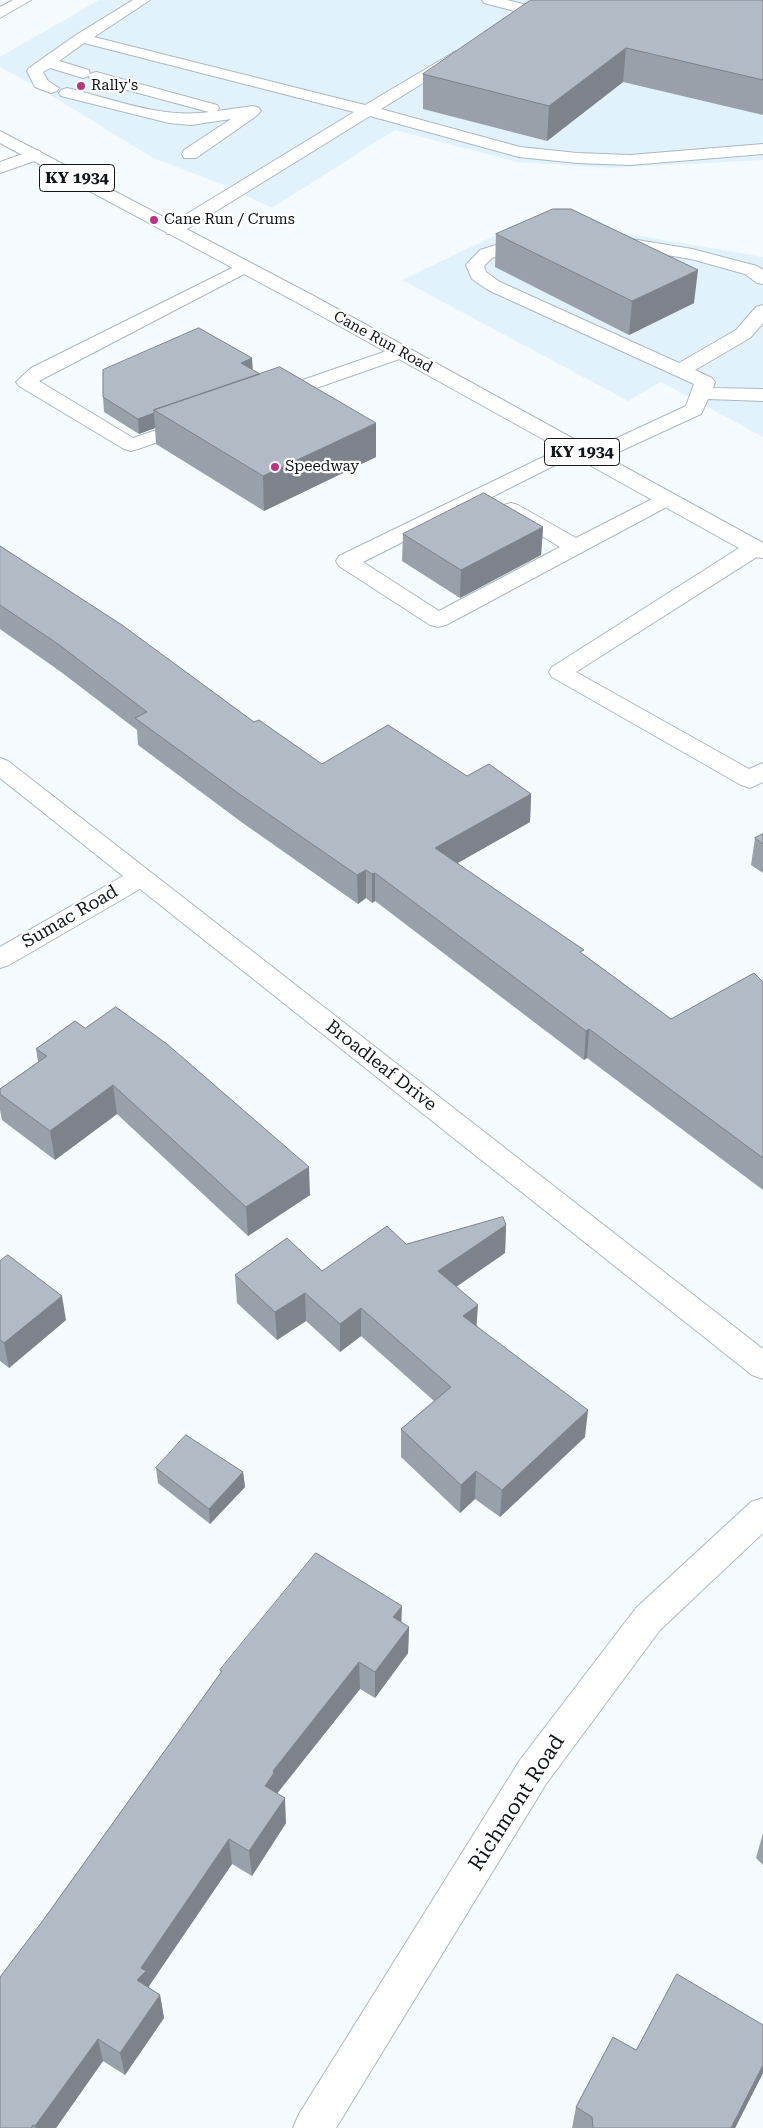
<!DOCTYPE html>
<style>
body{margin:0}
canvas{display:block;background:#f5fafe}
</style>
<canvas width="763" height="2128"></canvas>
<script>
const context = document.querySelector('canvas').getContext('2d');
context.lineJoin = 'round';
function paint(path, color) { context.fillStyle = color; context.fill(path, 'evenodd'); }
function strokePath(path, color, width, dash) { context.strokeStyle = color; context.lineWidth = width; context.lineCap = dash ? 'butt' : 'round'; context.setLineDash(dash || []); context.stroke(path); }
function write(font, color, halo, rows, align = 'center') {
  context.font = font + ' "Roboto Serif",serif'; context.lineWidth = 4.5; context.setLineDash([]); context.textBaseline = 'middle'; context.strokeStyle = halo; context.fillStyle = color; for (const [text, x, y, turn = 0] of rows) {
    context.save(); context.translate(x, y); context.rotate((+turn || 0) * Math.PI / 180); context.textAlign = isNaN(turn) ? turn : align; if (halo) context.strokeText(text, 0, 0); context.fillText(text, 0, 0); context.restore();
  }
}
const built = new Path2D(`
 M 99,0 L 763,0 L 763,160 L 609,168 L 517,162 L 395,130 L 272,208 L 221,184 L 153,158 L 39,88 L 0,67 L 0,57 Z
 M 521,223 L 565,223 L 763,257 L 763,437 L 661,382 L 628,401 L 402,280 Z`);
const lane = new Path2D(`
 M 133,0 L 150,0 L 94,37 L 365,105 L 456,51 L 462,53 L 464,56 L 462,59 L 381,109 L 520,147 L 577,153 L 630,155 L 763,144 L 763,154 L 630,165 L 577,163 L 519,157 L 370,116 L 179,234 L 167,234 L 164,230 L 167,226 L 354,112 L 84,43 L 59,61 L 89,70 L 90,74 L 96,72 L 217,105 L 219,108 L 217,111 L 253,106 L 259,108 L 261,111 L 255,117 L 196,158 L 184,158 L 182,154 L 184,150 L 231,119 L 191,125 L 169,123 L 61,96 L 59,93 L 61,90 L 67,88 C 113,99 162,119 209,112 L 90,80 L 89,76 L 83,78 L 50,68 L 43,72 L 48,81 L 59,88 L 57,91 L 51,93 L 35,87 L 27,71 L 29,68 L 76,35 Z
 M 482,0 L 507,0 L 531,6 L 534,9 L 526,14 L 484,3 Z
 M 34,150 L 40,151 L 42,155 L 40,159 L 0,173 L 0,162 Z
 M 531,234 L 537,235 L 540,239 L 537,243 L 492,258 L 484,266 L 486,272 L 500,282 L 679,363 L 736,330 L 756,307 L 763,305 L 763,323 L 750,338 L 695,370 L 712,378 L 715,382 L 713,388 L 763,389 L 763,401 L 708,399 L 701,414 L 599,461 L 592,463 L 585,461 L 582,457 L 585,453 L 686,406 L 694,384 L 488,290 L 472,279 L 466,265 L 480,250 Z
 M 613,236 L 692,249 L 757,266 L 763,270 L 763,284 L 757,283 L 745,274 L 691,259 L 607,245 L 604,241 L 607,237 Z
 M 244,262 L 250,263 L 253,267 L 250,271 L 39,381 L 133,438 L 192,418 L 199,420 L 202,424 L 199,428 L 138,449 L 131,451 L 124,449 L 19,386 L 16,382 L 31,368 Z
 M 401,346 L 408,348 L 411,352 L 408,356 L 282,400 L 268,400 L 265,396 L 268,392 Z
 M 574,442 L 581,444 L 584,448 L 581,452 L 363,562 L 439,611 L 560,547 L 504,513 L 501,509 L 504,505 L 511,503 L 518,505 L 576,538 L 660,495 L 667,493 L 674,495 L 677,499 L 674,503 L 446,625 L 438,627 L 430,625 L 339,566 L 336,561 L 339,556 Z
 M 755,542 L 763,543 L 763,553 L 576,672 L 749,769 L 763,763 L 763,782 L 750,788 L 741,785 L 552,677 L 549,672 L 552,667 L 747,543 Z`);
const street = new Path2D(`
 M 0,758 L 8,761 L 763,1349 L 763,1379 L 752,1375 L 140,889 L 9,965 L 0,968 L 0,947 L 123,876 L 0,778 Z
 M 763,1498 L 763,1533 L 660,1630 L 546,1784 L 336,2128 L 293,2128 L 299,2114 L 520,1760 L 636,1608 L 751,1502 Z`);
const secondary = new Path2D(`
 M 13,0 L 31,0 L 0,18 L 0,7 Z`);
const highway = new Path2D(`
 M 0,131 L 312,295 L 763,543 L 763,558 L 755,557 L 298,303 L 0,143 Z`);
const wall = new Path2D(`
 M 763,0 L 763,115 L 623,82 L 547,141 L 423,109 L 423,74 Z
 M 496,234 L 694,303 L 629,335 L 495,267 Z
 M 252,358 L 252,370 L 376,457 L 264,511 L 156,444 L 155,428 L 139,434 L 104,412 L 103,397 Z
 M 543,527 L 541,555 L 460,598 L 402,561 L 403,534 Z
 M 0,546 L 254,722 L 322,764 L 467,776 L 531,794 L 530,822 L 457,863 L 583,954 L 671,1019 L 763,982 L 763,1190 L 587,1058 L 584,1060 L 375,901 L 372,903 L 366,898 L 358,904 L 240,821 L 138,745 L 137,730 L 61,672 L 0,629 Z
 M 763,834 L 763,873 L 751,865 L 755,838 Z
 M 75,1021 L 310,1195 L 248,1236 L 117,1114 L 55,1160 L 2,1120 L 0,1110 L 0,1089 L 38,1062 L 36,1049 Z
 M 506,1225 L 505,1253 L 456,1287 L 477,1326 L 585,1437 L 500,1517 L 475,1499 L 460,1513 L 401,1457 L 401,1429 L 434,1401 L 361,1336 L 340,1352 L 306,1321 L 277,1340 L 237,1303 L 235,1275 L 322,1271 L 406,1244 Z
 M 0,1261 L 66,1320 L 9,1368 L 0,1361 Z
 M 156,1468 L 243,1472 L 245,1487 L 210,1524 L 158,1483 Z
 M 402,1622 L 409,1627 L 408,1653 L 375,1698 L 360,1689 L 277,1793 L 286,1823 L 252,1876 L 232,1864 L 149,1986 L 149,1988 L 160,1995 L 164,2018 L 125,2075 L 103,2061 L 56,2128 L 0,2128 L 44,1919 L 221,1673 L 220,1670 Z
 M 763,1833 L 763,1865 L 756,1858 Z
 M 636,2050 L 763,2073 L 735,2128 L 572,2128 L 576,2107 Z`);
const shadedWall = new Path2D(`
 M 626,48 L 623,82 L 547,141 L 549,106 Z
 M 698,270 L 694,303 L 629,335 L 632,301 Z
 M 252,358 L 253,373 L 241,363 Z
 M 154,413 L 155,428 L 139,434 L 138,419 Z
 M 376,423 L 376,457 L 264,511 L 263,476 Z
 M 543,527 L 541,555 L 460,598 L 461,570 Z
 M 531,794 L 530,822 L 435,876 L 435,848 Z
 M 366,870 L 366,898 L 358,904 L 357,875 Z
 M 375,873 L 375,901 L 372,903 L 372,874 Z
 M 589,1029 L 587,1058 L 584,1060 L 586,1031 Z
 M 113,1085 L 117,1114 L 55,1160 L 50,1131 Z
 M 309,1167 L 310,1195 L 248,1236 L 246,1207 Z
 M 506,1225 L 505,1253 L 437,1300 L 438,1271 Z
 M 305,1293 L 306,1321 L 277,1340 L 275,1312 Z
 M 62,1296 L 66,1320 L 9,1368 L 4,1343 Z
 M 478,1305 L 476,1333 L 463,1316 Z
 M 361,1308 L 361,1336 L 340,1352 L 340,1324 Z
 M 588,1410 L 585,1437 L 500,1517 L 502,1490 Z
 M 476,1471 L 475,1499 L 460,1513 L 461,1485 Z
 M 243,1472 L 245,1487 L 210,1524 L 209,1509 Z
 M 402,1606 L 401,1632 L 393,1617 Z
 M 409,1627 L 408,1653 L 375,1698 L 375,1672 Z
 M 359,1662 L 360,1689 L 276,1795 L 265,1786 L 273,1771 Z
 M 285,1798 L 286,1823 L 252,1876 L 249,1851 Z
 M 229,1839 L 232,1864 L 149,1986 L 150,1994 L 137,1980 L 141,1968 Z
 M 160,1995 L 164,2018 L 125,2075 L 120,2053 Z
 M 98,2039 L 103,2061 L 56,2128 L 36,2128 L 35,2126 Z
 M 763,2065 L 763,2073 L 735,2128 L 731,2128 Z`);
const building = new Path2D(`
 M 531,0 L 763,0 L 763,80 L 626,48 L 549,106 L 423,74 Z
 M 553,209 L 571,209 L 698,270 L 632,301 L 496,234 Z
 M 199,328 L 252,358 L 241,363 L 260,374 L 154,410 L 154,413 L 138,419 L 103,397 L 103,370 Z
 M 280,367 L 376,423 L 263,476 L 154,410 Z
 M 484,493 L 543,527 L 461,570 L 403,534 Z
 M 0,546 L 122,625 L 254,722 L 259,720 L 322,764 L 388,725 L 467,776 L 489,764 L 531,794 L 435,848 L 584,950 L 580,952 L 671,1019 L 754,973 L 763,982 L 763,1158 L 589,1029 L 586,1031 L 375,873 L 372,874 L 366,870 L 357,875 L 238,793 L 135,718 L 147,712 L 58,644 L 0,605 Z
 M 763,834 L 763,844 L 755,838 Z
 M 116,1007 L 167,1044 L 309,1167 L 246,1207 L 113,1085 L 50,1131 L 0,1094 L 0,1089 L 47,1056 L 36,1049 L 75,1021 L 85,1028 Z
 M 503,1217 L 506,1225 L 438,1271 L 478,1305 L 463,1316 L 588,1410 L 502,1490 L 476,1471 L 461,1485 L 401,1429 L 451,1387 L 361,1308 L 340,1324 L 305,1293 L 275,1312 L 235,1275 L 287,1238 L 322,1271 L 387,1226 L 406,1244 Z
 M 8,1255 L 62,1296 L 4,1343 L 0,1340 L 0,1261 Z
 M 186,1435 L 243,1472 L 209,1509 L 156,1468 Z
 M 316,1553 L 402,1606 L 393,1617 L 409,1627 L 375,1672 L 359,1662 L 273,1771 L 274,1773 L 265,1786 L 285,1798 L 249,1851 L 229,1839 L 141,1968 L 146,1971 L 137,1980 L 160,1995 L 120,2053 L 98,2039 L 35,2126 L 33,2125 L 31,2128 L 0,2128 L 0,1977 L 44,1919 L 222,1671 L 220,1670 Z
 M 677,1974 L 763,2025 L 763,2065 L 731,2128 L 593,2128 L 592,2117 L 576,2107 L 613,2037 L 636,2050 Z`);
const markers = [
 [81,86,5,"#b8367f"],
 [154,220,5,"#b8367f"],
 [275,467,5,"#b8367f"]
];
const farPoinames = [
 ["Rally's",91,86],
 ["Cane Run / Crums",164,220],
 ["Speedway",285,467]
];
const farStreetnames = [
 ["Cane Run Road",383,342,29]
];
const shields = [
 [77,178,75],
 [582,452,75]
];
const shieldNames = [
 ["KY 1934",77,178],
 ["KY 1934",582,452]
];
const streetNames = [
 ["Sumac Road",70,917,-30],
 ["Broadleaf Drive",381,1066,38]
];
const nearStreetnames = [
 ["Richmont Road",517,1803,-57]
];
paint(built, '#e2f2fd');
strokePath(lane, '#abb7c0', 2);
strokePath(street, '#abb7c0', 2);
strokePath(secondary, '#abb7c0', 2);
strokePath(highway, '#abb7c0', 2);
paint(lane, '#fff');
paint(street, '#fff');
paint(secondary, '#fff');
paint(highway, '#fff');
paint(wall, '#99a0aa');
paint(shadedWall, '#7d828b');
paint(building, '#b2bac6');
strokePath(building, '#7d828b', 1);
for (const [x, y, r, color] of markers) { const dot = new Path2D(); dot.arc(x, y, r, 0, 2 * Math.PI); context.fillStyle = color; context.fill(dot); strokePath(dot, '#fff', 2); }
write('15px', '#111619', '#fff', farPoinames, 'left');
write('15px', '#111619', '#fff', farStreetnames);
for (const [x, y, w] of shields) { const box = new Path2D(); box.roundRect(x - w / 2, y - 13.5, w, 27, 4); context.fillStyle = '#fff'; context.fill(box); strokePath(box, '#111619', 1); }
write('bold 16px', '#111619', null, shieldNames);
write('18px', '#111619', '#fff', streetNames);
write('21px', '#111619', '#fff', nearStreetnames);
</script>
